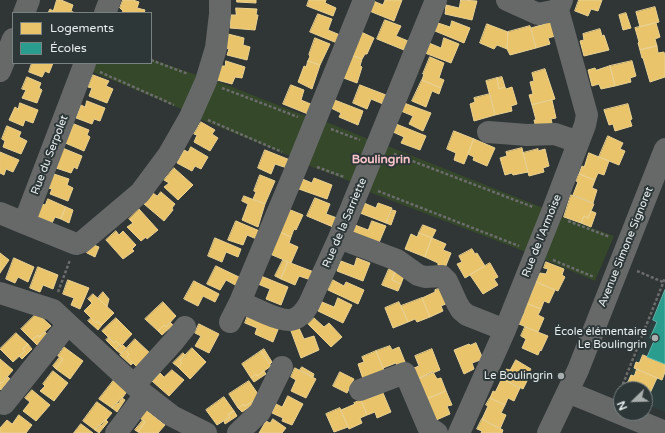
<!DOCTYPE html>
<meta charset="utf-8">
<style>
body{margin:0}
#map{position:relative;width:665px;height:433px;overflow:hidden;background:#303536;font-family:"Varela Round",sans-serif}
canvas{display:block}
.legend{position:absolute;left:12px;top:12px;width:140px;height:52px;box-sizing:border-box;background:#2e3738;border:1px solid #798181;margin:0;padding:5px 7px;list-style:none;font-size:12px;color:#e9efef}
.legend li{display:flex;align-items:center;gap:8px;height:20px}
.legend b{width:20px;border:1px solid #798181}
.north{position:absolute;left:613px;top:381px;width:40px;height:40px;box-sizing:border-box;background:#2e3738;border:1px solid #798181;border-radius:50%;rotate:247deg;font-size:11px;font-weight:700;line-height:16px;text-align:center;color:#e9efef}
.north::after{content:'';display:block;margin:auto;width:14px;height:18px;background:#a8aeae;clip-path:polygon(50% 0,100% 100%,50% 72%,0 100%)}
</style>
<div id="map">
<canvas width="665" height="433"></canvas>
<ul class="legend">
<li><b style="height:11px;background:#e9c46a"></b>Logements</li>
<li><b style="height:11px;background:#2a9d8f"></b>Écoles</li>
</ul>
<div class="north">N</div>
</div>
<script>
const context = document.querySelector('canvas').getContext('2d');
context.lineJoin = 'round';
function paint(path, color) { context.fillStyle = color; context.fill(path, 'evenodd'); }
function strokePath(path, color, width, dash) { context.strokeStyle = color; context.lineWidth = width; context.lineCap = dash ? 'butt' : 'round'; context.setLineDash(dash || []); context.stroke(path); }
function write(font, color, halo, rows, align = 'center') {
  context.font = font + ' "Varela Round",sans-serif'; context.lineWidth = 4; context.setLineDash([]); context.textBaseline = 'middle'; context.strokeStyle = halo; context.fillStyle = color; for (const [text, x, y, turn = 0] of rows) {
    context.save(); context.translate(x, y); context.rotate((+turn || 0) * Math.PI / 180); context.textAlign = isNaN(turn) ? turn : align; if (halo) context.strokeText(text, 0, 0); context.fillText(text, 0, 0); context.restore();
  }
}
const built = new Path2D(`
 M 665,286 L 665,412 L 645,404 L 645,389 L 624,389 Z`);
const green = new Path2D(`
 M 151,59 L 200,76 L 186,111 L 88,70 L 90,63 L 151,63 Z
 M 212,79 L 308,117 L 290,156 L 197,118 Z
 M 322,120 L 373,141 L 357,184 L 307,165 Z
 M 385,145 L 546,209 L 526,252 L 369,192 Z
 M 556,215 L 614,236 L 595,281 L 539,257 Z`);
const homes = new Path2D(`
 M 57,0 L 61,0 L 73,5 L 71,11 L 75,13 L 48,13 L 50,9 L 53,11 Z
 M 123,0 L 133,0 L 139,2 L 137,8 L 145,10 L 144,13 L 122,13 L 123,11 L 120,8 Z
 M 237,0 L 256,0 L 256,3 L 237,2 Z
 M 309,0 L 326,0 L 325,3 L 336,8 L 333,16 L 307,6 Z
 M 371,0 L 383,5 L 385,0 L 402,0 L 394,21 L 367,10 Z
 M 461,0 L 477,1 L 472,20 L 445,14 L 446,5 L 459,8 Z
 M 579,0 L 602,0 L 598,11 L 591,9 L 588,16 L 575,11 Z
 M 655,7 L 659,22 L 640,27 L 636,12 Z
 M 236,8 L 257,9 L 256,15 L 258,15 L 255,30 L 230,28 L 231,15 L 236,15 Z
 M 626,13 L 631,28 L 623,30 L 619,15 Z
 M 318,14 L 332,19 L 328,30 L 340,35 L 337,43 L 310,32 Z
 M 385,20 L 401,26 L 396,36 L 408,41 L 404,50 L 377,39 Z
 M 452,21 L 470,28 L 464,43 L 435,31 L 438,23 L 450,27 Z
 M 552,21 L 556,36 L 548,38 L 550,44 L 536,48 L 531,28 L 545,24 L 544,23 Z
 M 656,23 L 660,37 L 655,39 L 657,46 L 640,50 L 638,43 L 639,42 L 635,28 Z
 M 487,24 L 508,32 L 507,49 L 497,45 L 494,49 L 480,43 Z
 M 530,26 L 536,48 L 510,55 L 507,49 L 508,32 Z
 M 600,29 L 602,36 L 604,35 L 609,50 L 584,56 L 580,41 L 584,40 L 583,34 Z
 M 359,31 L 374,38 L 367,54 L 365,54 L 362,59 L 351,55 Z
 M 228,34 L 244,38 L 243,45 L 250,47 L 247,60 L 227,55 L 229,49 L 225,48 Z
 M 315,38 L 330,44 L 320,65 L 308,61 L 310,56 L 309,55 Z
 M 444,38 L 459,44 L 451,63 L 425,53 L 429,43 L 441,48 Z
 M 657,46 L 658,53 L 664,52 L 665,57 L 665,77 L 650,82 L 643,58 L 642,58 L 640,50 Z
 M 351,55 L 362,59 L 360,66 L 362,67 L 357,83 L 341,77 Z
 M 430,57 L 444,63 L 439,78 L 444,80 L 441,88 L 422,80 L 424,74 L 423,74 Z
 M 226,61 L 245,67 L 242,78 L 235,77 L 232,84 L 217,80 L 221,66 L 225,66 Z
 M 308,61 L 320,65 L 312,89 L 298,82 L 304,66 L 306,67 Z
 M 632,61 L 636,76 L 630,78 L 631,82 L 615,86 L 610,66 Z
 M 32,63 L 53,63 L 49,73 L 45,71 L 42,77 L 29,72 Z
 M 610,66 L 615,86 L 601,89 L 599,84 L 592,86 L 588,70 L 595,68 L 596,70 Z
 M 545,69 L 555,99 L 532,105 L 529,95 L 533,94 L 530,82 L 534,81 L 532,73 Z
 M 93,75 L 109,81 L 106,86 L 113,89 L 107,103 L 89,96 L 92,88 L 88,87 Z
 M 27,77 L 41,83 L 39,88 L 42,90 L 37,103 L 22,98 L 26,90 L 22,89 Z
 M 502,77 L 505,87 L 499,89 L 497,78 Z
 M 497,78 L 499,89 L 505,87 L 506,89 L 512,87 L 517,104 L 511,106 L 512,111 L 495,115 L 486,81 Z
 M 422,80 L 441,88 L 439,94 L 432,91 L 426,107 L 412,101 Z
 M 291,85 L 304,90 L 301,100 L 313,105 L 308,114 L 283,104 Z
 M 360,85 L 386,95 L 383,104 L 371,99 L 367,109 L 353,103 Z
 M 490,94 L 495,115 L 474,121 L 470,104 L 475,102 L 474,98 Z
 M 332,99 L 363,111 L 358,125 L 339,117 L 341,113 L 329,107 Z
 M 552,100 L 556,118 L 551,119 L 552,123 L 536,128 L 534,120 L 536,120 L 532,105 Z
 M 87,101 L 105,108 L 100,121 L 94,119 L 92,124 L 76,118 L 81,105 L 85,107 Z
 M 20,103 L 38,110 L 33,123 L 25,120 L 23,126 L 9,120 L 15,107 L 18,109 Z
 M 404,103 L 431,113 L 423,131 L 409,124 L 413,116 L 401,111 Z
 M 628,104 L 632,119 L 630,120 L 632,126 L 615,131 L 613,124 L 609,125 L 604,110 Z
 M 201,122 L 215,130 L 212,134 L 218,138 L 210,151 L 194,142 L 197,135 L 194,134 Z
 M 74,124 L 89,130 L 87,135 L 90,137 L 84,151 L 63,142 L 66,134 L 69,135 Z
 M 396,124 L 426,136 L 420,150 L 401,143 L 404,137 L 393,132 Z
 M 7,126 L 21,132 L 19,137 L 27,141 L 21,154 L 3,147 L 5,141 L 2,139 Z
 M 454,131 L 474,139 L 464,164 L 454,160 L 456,153 L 447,149 Z
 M 608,136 L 623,143 L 620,149 L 625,151 L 619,165 L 599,157 Z
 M 474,139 L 495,148 L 487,166 L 473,160 L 474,157 L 468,154 Z
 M 60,147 L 82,156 L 77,169 L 74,167 L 71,173 L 56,168 Z
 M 191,147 L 208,157 L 201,169 L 195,166 L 192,171 L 177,163 L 184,150 L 188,152 Z
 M 522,148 L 528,172 L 513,175 L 512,173 L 505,175 L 500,158 L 507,156 L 506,152 Z
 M 538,149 L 538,151 L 545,149 L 549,166 L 543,168 L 544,172 L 529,176 L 523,153 Z
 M 265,150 L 290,160 L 287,168 L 275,164 L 271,174 L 258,168 Z
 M 0,152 L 19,160 L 13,172 L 6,169 L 4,175 L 0,173 Z
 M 589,153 L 609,161 L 604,175 L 598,173 L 595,180 L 579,174 L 582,166 L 584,167 Z
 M 174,168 L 193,185 L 178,200 L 164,187 L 169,183 L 164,180 Z
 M 54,174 L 69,179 L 67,185 L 73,188 L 68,201 L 50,194 L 52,189 L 48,188 Z
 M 579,174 L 595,180 L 592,188 L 597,190 L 593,203 L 573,195 L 578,182 L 576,181 Z
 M 260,175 L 275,181 L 265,204 L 253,199 L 256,192 L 254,191 Z
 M 300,178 L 312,183 L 314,178 L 332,185 L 327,199 L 296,188 Z
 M 161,192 L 175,204 L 172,208 L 173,210 L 164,221 L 144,204 L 153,193 L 157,196 Z
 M 571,195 L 594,204 L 588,218 L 584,216 L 581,223 L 564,217 Z
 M 244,196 L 265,204 L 258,227 L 242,220 L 248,204 L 242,201 Z
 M 315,198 L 330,204 L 326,214 L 337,218 L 333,227 L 307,216 Z
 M 48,199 L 66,207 L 61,219 L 55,217 L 52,223 L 37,217 L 42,204 L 45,205 Z
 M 364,203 L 376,208 L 378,203 L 392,208 L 386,223 L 360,213 Z
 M 66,207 L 73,210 L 69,223 L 61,219 Z
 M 139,209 L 158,230 L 147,239 L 146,237 L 141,241 L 127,227 L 133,223 L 129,219 Z
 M 288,209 L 303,215 L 296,230 L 294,229 L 291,237 L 280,232 Z
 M 392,210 L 396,211 L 391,225 L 386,223 Z
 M 591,211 L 596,213 L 591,227 L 581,223 L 584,216 L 588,218 Z
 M 236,221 L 262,232 L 259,240 L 247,235 L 243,245 L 228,240 Z
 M 372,221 L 386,226 L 378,245 L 352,235 L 355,225 L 368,230 Z
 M 423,225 L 436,230 L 432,238 L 419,233 Z
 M 116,231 L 119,235 L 123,231 L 136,245 L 132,249 L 134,251 L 123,259 L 106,240 Z
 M 280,232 L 291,237 L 289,243 L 298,247 L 291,263 L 270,254 Z
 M 419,233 L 432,238 L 425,257 L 405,249 L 411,234 L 417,237 Z
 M 215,238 L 241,249 L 238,257 L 226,252 L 222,262 L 208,256 Z
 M 432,238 L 446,244 L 443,250 L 451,253 L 445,268 L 438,265 L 438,263 L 425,257 Z
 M 91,244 L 99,247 L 95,257 L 87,253 Z
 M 472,249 L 475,254 L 477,253 L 485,266 L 465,278 L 457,264 L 462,262 L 459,256 Z
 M 0,253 L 9,260 L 0,273 Z
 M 14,258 L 34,267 L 28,282 L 18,277 L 15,283 L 6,279 Z
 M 357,258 L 370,263 L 363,281 L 337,271 L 341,261 L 354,266 Z
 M 283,260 L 288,262 L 281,279 L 275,276 Z
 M 288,262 L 314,272 L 311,280 L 299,276 L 295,285 L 281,279 Z
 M 546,262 L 564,269 L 562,275 L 565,277 L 558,291 L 536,282 L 540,273 L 546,274 L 548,269 L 544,268 Z
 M 490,263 L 498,277 L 494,279 L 498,285 L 483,294 L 470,275 Z
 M 216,266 L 241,278 L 237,286 L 226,280 L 220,290 L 207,284 Z
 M 38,267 L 58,275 L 53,289 L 43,285 L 40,292 L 30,288 Z
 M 389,269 L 395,272 L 392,280 L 401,284 L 398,291 L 382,285 Z
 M 395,272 L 404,276 L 401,284 L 392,280 Z
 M 261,276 L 288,287 L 281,305 L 266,299 L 270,289 L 258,284 Z
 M 68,280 L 89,288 L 80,309 L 71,305 L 74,298 L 63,294 Z
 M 333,280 L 344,286 L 346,282 L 364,290 L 358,304 L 328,290 Z
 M 194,281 L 219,294 L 215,302 L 203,296 L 198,306 L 184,299 Z
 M 536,282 L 555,290 L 549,303 L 544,301 L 541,309 L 526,303 L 529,295 L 530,296 Z
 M 442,288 L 448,303 L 441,306 L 443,311 L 430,317 L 422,298 L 435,292 L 435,290 Z
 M 103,292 L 109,299 L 107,307 L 98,298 Z
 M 93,294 L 114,313 L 102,325 L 97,321 L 96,323 L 84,311 L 92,303 L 88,299 Z
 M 338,298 L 352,305 L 343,323 L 318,311 L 322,302 L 334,307 Z
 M 422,298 L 430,317 L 417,322 L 415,319 L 408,322 L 401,306 Z
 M 163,302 L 176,316 L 166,327 L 164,325 L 158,331 L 145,319 Z
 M 399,302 L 408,322 L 393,328 L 385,308 Z
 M 526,303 L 541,309 L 538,315 L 544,318 L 538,332 L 519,324 L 525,311 L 523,310 Z
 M 37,313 L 51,326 L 39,337 L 38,335 L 32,340 L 21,329 Z
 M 248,315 L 279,327 L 273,342 L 255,334 L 257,328 L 245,323 Z
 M 91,318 L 96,323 L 97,321 L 102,325 L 98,330 L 88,321 Z
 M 116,318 L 132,334 L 121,346 L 116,341 L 114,343 L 102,331 Z
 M 314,318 L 324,327 L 329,323 L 342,337 L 331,347 L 308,324 Z
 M 170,322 L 173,325 L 162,335 L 158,331 L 164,325 L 166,327 Z
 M 199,324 L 219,334 L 209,353 L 195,346 L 201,336 L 195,333 Z
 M 525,327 L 548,336 L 541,351 L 540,350 L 538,355 L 522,348 L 526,339 L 521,336 Z
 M 299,328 L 304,339 L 314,336 L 319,350 L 301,358 L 291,331 Z
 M 45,332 L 48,335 L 39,347 L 32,340 L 38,335 L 39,337 Z
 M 16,333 L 28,344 L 23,349 L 25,351 L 13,362 L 0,349 Z
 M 109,337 L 114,343 L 116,341 L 121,346 L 116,350 L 106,340 Z
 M 135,339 L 152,355 L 139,369 L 127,357 L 129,354 L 125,350 Z
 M 476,343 L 483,359 L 472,363 L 474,369 L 464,374 L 454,350 L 469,344 L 470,345 Z
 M 28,344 L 32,349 L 22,359 L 19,356 L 25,351 L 23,349 Z
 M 122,344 L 126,348 L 121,354 L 116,350 Z
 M 390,346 L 392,350 L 399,347 L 405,362 L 397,365 L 396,363 L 383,368 L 376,351 Z
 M 64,347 L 83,361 L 70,379 L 56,369 L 63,359 L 58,356 Z
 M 192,348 L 206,362 L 190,379 L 178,367 L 182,363 L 180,361 Z
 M 264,349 L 272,362 L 270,364 L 261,351 Z
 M 432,349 L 440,370 L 418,379 L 414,368 L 419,366 L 415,356 Z
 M 125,350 L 129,354 L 127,357 L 133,363 L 131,365 L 120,355 Z
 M 261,351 L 271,366 L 257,376 L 256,374 L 251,378 L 242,364 Z
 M 376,351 L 384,370 L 363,379 L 358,364 L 364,362 L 362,357 Z
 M 183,353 L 185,355 L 180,361 L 182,363 L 178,367 L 173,363 Z
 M 643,355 L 665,364 L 665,372 L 662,380 L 634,368 L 636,362 L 639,363 Z
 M 60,357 L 63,359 L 56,369 L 53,366 Z
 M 0,359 L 13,370 L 2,383 L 0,382 Z
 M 516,360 L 531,369 L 528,374 L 530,375 L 523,389 L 502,379 L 506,369 L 510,370 Z
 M 302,367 L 314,374 L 313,377 L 300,370 Z
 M 295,368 L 316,379 L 306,398 L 291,391 L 296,380 L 291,377 Z
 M 637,369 L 657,378 L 651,391 L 628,382 L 631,375 L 634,376 Z
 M 172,370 L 184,380 L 169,396 L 152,381 L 160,373 L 164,377 Z
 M 53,371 L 68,383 L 54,401 L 40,391 L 45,386 L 43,384 Z
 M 264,371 L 266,374 L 254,382 L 251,378 L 256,374 L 257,376 Z
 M 340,372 L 354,379 L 347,393 L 333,386 Z
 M 433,372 L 437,379 L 441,378 L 446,391 L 427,399 L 418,379 Z
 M 7,376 L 10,379 L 1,390 L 0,389 L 0,382 L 2,383 Z
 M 502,379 L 520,388 L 514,401 L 508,398 L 505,405 L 490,398 L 493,391 L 495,392 Z
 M 114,380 L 128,390 L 118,404 L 116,403 L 112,408 L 99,399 Z
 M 249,381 L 260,397 L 245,406 L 244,404 L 238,408 L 229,394 Z
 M 628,382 L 651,391 L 645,405 L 645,389 L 629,389 L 626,388 Z
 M 32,390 L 50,405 L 36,421 L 23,411 L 30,402 L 25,398 Z
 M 446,391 L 452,405 L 447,406 L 450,414 L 434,421 L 427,399 Z
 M 383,393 L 391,412 L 377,418 L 375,412 L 367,415 L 361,400 L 369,397 L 369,398 Z
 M 288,396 L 303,404 L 292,425 L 282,421 L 283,418 L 272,413 L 276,404 L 282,407 Z
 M 224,397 L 234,411 L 228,415 L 230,417 L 217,425 L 206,410 Z
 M 122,398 L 125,400 L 117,412 L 112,408 Z
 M 490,398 L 505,405 L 501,413 L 506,415 L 500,429 L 482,419 L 488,406 L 486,405 Z
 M 361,400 L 367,415 L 360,418 L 362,423 L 349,429 L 341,410 L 355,404 L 354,403 Z
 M 253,401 L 254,404 L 242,412 L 238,408 L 244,404 L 245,406 Z
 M 97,402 L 112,413 L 101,426 L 99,425 L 95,430 L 83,421 Z
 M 340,408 L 348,427 L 334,432 L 326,414 Z
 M 146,410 L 165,425 L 158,433 L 140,433 L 138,432 L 145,422 L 140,418 Z
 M 234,411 L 237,416 L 225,424 L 224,421 L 230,417 L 228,415 Z
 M 19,415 L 32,425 L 26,433 L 0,433 L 0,428 L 7,420 L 12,424 Z
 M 273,419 L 286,428 L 282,433 L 259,433 L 266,421 L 270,423 Z
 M 482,419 L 503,430 L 502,433 L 481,433 L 482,431 L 477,429 Z
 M 106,420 L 108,422 L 99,433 L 95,430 Z
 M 143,420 L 145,422 L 138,432 L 135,430 Z
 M 81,424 L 93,433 L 74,433 Z`);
const schools = new Path2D(`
 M 665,290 L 665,364 L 647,357 L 654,341 L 650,338 L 657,322 L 653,320 Z`);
const path = new Path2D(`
 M 151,60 L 188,74
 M 100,72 L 174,105
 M 222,88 L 298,117
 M 208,120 L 282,152
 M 331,129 L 360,140
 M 394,154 L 533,207
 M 317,167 L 344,177
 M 378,191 L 519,246
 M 568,221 L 610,237
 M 553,260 L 594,277
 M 637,271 L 663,282
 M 58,292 L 70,260
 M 621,389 L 665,278`);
const minor = new Path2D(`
 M 364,0 L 297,166 L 240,302 C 249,306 258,310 267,314 C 286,322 297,325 309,304 L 339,238 L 436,0
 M 507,0 L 538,14 L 558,10
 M 24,13 L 29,0
 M 105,13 L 110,0
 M 0,71 L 13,39
 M 488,132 L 527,135 L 555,134 L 578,142
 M 0,213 L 24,223 L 85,63
 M 24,223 L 76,244 L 82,242 L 140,193 L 169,154 L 190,117 L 206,81 L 216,48 L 220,14 L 220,0
 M 339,238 L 397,260 L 418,275 L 425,277 L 442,276 L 447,281 L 457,303 L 461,310 L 467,315 L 505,330
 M 0,293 L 53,310 L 68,324 L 4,404
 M 230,322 L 240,302
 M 68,324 L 145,395 L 172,416 L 206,433
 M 134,385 L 174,341 L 185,327
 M 360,390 L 405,373 L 428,427 L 437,433
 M 568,392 L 665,432
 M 116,433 L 145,395
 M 238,433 L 260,412 L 282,367
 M 459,433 L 505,330 L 552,212 L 585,125 L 587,115 L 558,10 L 562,0
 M 548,433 L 578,370 L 665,149`);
const markers = [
 [655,338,4,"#a8aeae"],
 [561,376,4,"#a8aeae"]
];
const streetNames = [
 ["Rue du Serpolet",50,155,-69],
 ["Rue de la Sarriette",345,223,-67],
 ["Rue de l'Armoise",542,236,-68],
 ["Avenue Simone Signoret",626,247,-68]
];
const poiNames = [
 ["École élémentaire",647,332],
 ["Le Boulingrin",647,345],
 ["Le Boulingrin",553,376]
];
const neighbourhoodNames = [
 ["Boulingrin",381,160]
];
paint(built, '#2d3e3f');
paint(green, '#35482a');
paint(homes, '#e9c46a');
strokePath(homes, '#e9d192', 1);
paint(schools, '#2a9d8f');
strokePath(schools, '#63b6ac', 1);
strokePath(path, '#6b6c6c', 2.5, [3, 2]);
strokePath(minor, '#666968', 22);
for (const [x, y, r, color] of markers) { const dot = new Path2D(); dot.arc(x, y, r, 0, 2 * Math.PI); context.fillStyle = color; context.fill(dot); strokePath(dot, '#2e3738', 1.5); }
write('11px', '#e9efef', '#2e3738', streetNames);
write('11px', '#e9efef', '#2e3738', poiNames, 'right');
write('bold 12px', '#f9c5c9', '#2e3738', neighbourhoodNames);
</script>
